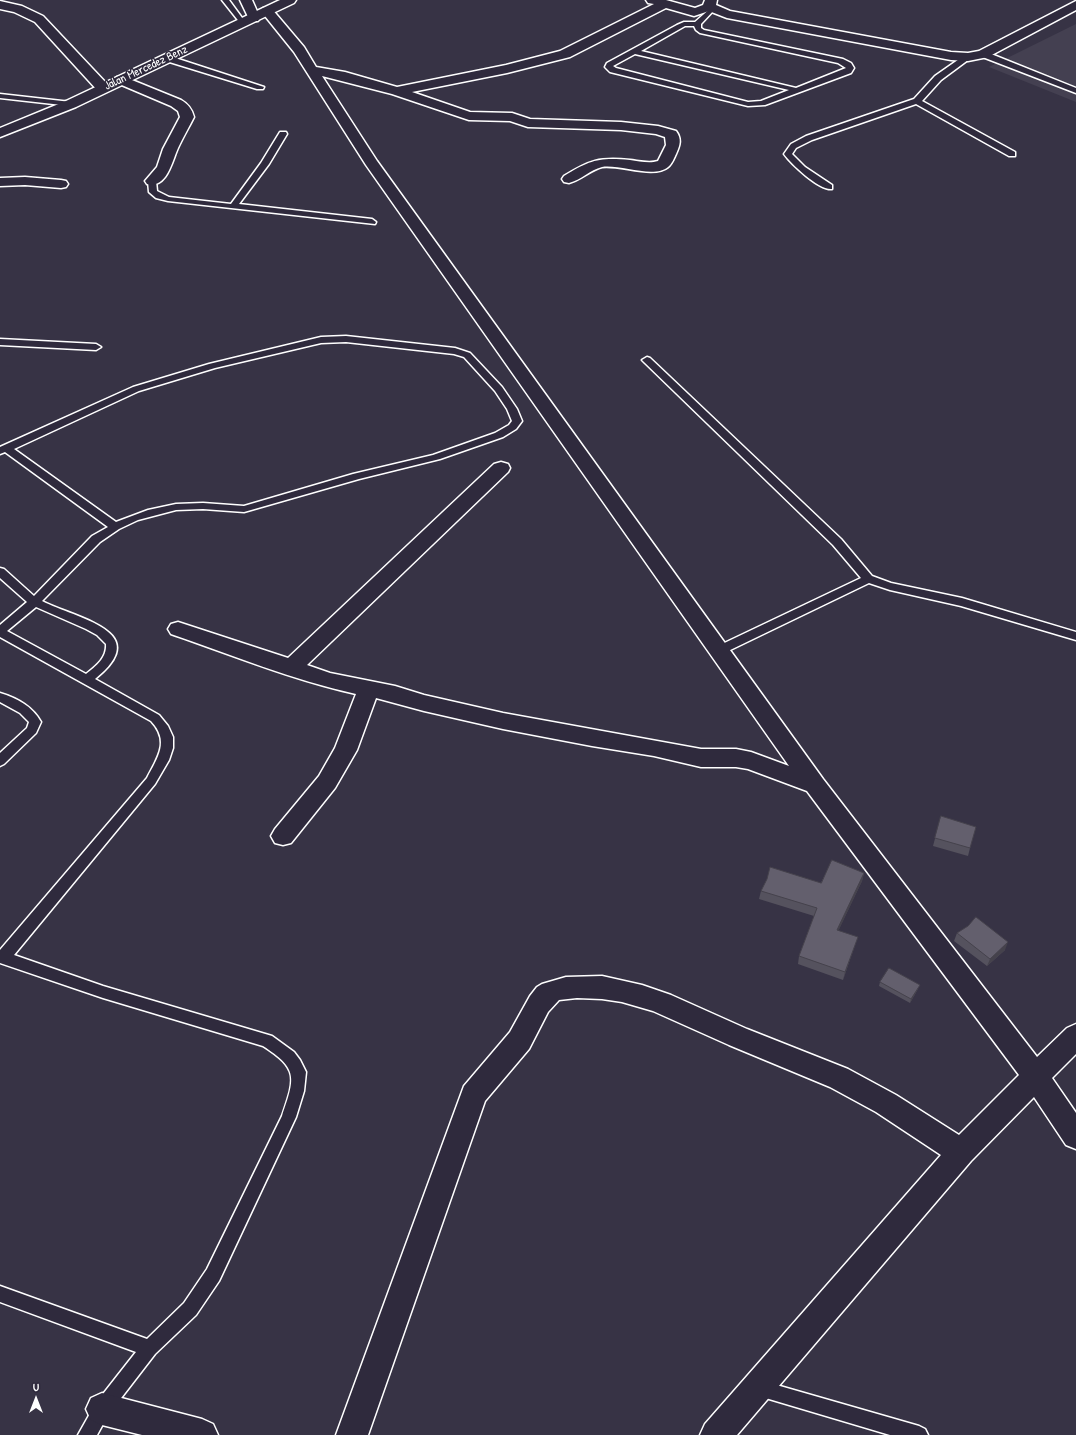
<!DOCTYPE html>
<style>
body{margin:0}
#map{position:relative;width:1076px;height:1435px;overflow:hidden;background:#373345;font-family:"Patrick Hand",sans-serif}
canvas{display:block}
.north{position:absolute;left:16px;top:1379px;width:40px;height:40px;-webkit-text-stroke:3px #2f2a3d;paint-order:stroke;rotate:0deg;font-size:11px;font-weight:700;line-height:16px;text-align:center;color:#fff}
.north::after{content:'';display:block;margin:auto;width:14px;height:18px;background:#fff;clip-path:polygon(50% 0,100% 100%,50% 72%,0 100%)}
</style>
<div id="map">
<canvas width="1076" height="1435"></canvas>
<div class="north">U</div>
</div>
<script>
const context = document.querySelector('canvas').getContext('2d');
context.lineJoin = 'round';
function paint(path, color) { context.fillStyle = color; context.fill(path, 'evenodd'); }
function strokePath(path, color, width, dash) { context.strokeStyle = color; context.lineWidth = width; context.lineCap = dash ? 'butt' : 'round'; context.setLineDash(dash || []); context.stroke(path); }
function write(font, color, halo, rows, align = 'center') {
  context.font = font + ' "Patrick Hand",sans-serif'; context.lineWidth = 3; context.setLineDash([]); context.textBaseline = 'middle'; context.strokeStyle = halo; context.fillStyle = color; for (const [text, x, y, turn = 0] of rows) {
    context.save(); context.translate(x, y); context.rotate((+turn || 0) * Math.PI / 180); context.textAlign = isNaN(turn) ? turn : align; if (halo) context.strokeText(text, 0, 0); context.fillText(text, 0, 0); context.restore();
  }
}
const built = new Path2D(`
 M 1076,24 L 1076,102 L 989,67 Z`);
const service = new Path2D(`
 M 222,0 L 229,0 L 245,22 L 245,24 L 241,24 Z
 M 712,7 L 715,9 L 701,24 L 701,28 L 704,30 L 843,59 L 851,63 L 854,68 L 851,73 L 765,105 L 748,106 L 610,72 L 605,67 L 607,63 L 677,25 L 684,22 L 695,22 ZM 685,26 L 694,26 L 696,30 L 700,33 L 838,63 L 846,68 L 796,88 L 641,51 ZM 635,54 L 789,90 L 761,101 L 748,102 L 616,68 L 613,66 Z
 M 980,52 L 986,52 L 1076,88 L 1076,93 L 980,56 Z
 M 965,55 L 971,55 L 972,57 L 941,80 L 922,101 L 1015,152 L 1015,156 L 1009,156 L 916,104 L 812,140 L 796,148 L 792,154 L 805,167 L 832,185 L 832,189 C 820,191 791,164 784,154 L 791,144 L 806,136 L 914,99 L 935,76 Z
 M 163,56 L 169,56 L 264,87 L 263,89 L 257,89 L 163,60 Z
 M 0,94 L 71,102 L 75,104 L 71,106 L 0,98 Z
 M 280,132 L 286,132 L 287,134 L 269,164 L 239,204 L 372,219 L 376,222 L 375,224 L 168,201 L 156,198 L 149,192 L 148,181 L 152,179 L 156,181 L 157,191 L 169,197 L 231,204 L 261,163 Z
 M 346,336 L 455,348 L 470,353 L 502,387 L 517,409 L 522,421 L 516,429 L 503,437 L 440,459 L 359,479 L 244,512 L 203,509 L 176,510 L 138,520 L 119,529 L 100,542 L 42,601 C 77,619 155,631 95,679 L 159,715 L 168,726 L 173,737 L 173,748 L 169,760 L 155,784 L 14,955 L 103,986 L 272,1036 L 294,1052 L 300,1060 L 306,1072 L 304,1091 L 296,1117 L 219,1281 L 196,1315 L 155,1354 L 108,1415 L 97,1435 L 78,1435 L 96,1403 L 136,1352 L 0,1302 L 0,1286 L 147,1339 L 184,1303 L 207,1269 L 282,1116 C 295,1078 299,1069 263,1046 L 103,998 L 0,963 L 0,950 L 147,778 C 158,757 170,741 151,721 L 0,637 L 0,625 L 27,602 L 0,578 L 0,568 L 4,569 L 34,596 L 92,536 L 108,527 L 5,452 L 0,454 L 0,447 L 133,387 L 209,364 L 321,337 ZM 346,342 L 454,354 L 464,357 L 495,391 L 507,409 L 512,421 L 509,425 L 495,433 L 433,455 L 353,474 L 244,506 L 203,503 L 176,504 L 148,510 L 116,522 L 14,449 L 139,391 L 215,368 L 321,343 ZM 36,607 L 86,629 L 97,635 L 106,644 C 107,658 96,666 86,674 L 7,631 Z
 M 0,339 L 96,344 L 101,347 L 96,350 L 0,345 Z
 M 647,357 L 650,358 L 841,539 L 872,576 L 891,583 L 962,598 L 1076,632 L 1076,640 L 961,606 L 890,590 L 869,583 L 724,653 L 720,654 L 716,653 L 714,650 L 716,647 L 861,578 L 833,545 L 644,362 L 642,360 Z
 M 0,693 C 17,698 32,706 41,722 L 36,733 L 4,764 L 0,766 L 0,753 L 27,728 L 29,722 L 20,713 L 0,702 Z
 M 759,1380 L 919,1426 L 925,1429 L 928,1435 L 890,1435 L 759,1396 L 753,1394 L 751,1388 L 753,1382 Z`);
const minor = new Path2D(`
 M 240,0 L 252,0 L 260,18 L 258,21 L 250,21 Z
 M 646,0 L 666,0 L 695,8 L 703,5 L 705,0 L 717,0 L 716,5 L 730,11 L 951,52 L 968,53 L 979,51 L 1076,1 L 1076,10 L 988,57 L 968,61 L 951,60 L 727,18 L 709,11 L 694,16 L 666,8 L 570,57 L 507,73 L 412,92 L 470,112 L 512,113 L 530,119 L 621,122 L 658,126 L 676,131 C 682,139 680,145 676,154 C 674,158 672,164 668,167 C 654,179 619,164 602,167 C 590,170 581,180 569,183 L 564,182 L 562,179 L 564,176 C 590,160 599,157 630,160 C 639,161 649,164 658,161 L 666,145 L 665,137 L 656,134 L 621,130 L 528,127 L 510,121 L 469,120 L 392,94 L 322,76 L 377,161 L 823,779 L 1037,1057 L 1067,1028 L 1076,1024 L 1076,1054 L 1052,1078 L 1076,1113 L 1076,1149 L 1066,1145 L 1034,1097 L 971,1161 L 737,1435 L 700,1435 L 705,1424 L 941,1155 L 876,1112 L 830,1087 L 729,1045 L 653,1011 L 622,1002 L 602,999 L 577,998 L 559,1000 L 548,1012 L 529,1049 L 485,1101 L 368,1435 L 336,1435 L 464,1086 L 510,1032 L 530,996 L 537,987 L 542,984 L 566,977 L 602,976 L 642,985 L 671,995 L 747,1029 L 848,1069 L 896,1095 L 959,1135 L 1019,1075 L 807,791 L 748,769 L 736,767 L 701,767 L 654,756 L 592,746 L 503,729 L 424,711 L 376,698 L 357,750 L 335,788 L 291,843 L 283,845 L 275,843 L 271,836 L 275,829 L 319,776 L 335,748 L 356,694 C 293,680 232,655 171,634 L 168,629 L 171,624 L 178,622 L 288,658 L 494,464 L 501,462 L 508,464 L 510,468 L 508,472 L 307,665 L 330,673 L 395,686 L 424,695 L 503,713 L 701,749 L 736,749 L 751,752 L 789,766 L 366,165 L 294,52 L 261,11 L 263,8 L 271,8 L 304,47 L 316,67 L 345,72 L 397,87 L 506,65 L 560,51 L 654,4 L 648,3 Z
 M 0,1 L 22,6 L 43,16 L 108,85 L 110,88 L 108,91 L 98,91 L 35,22 L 14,12 L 0,9 Z
 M 122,76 L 181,100 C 188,104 192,109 194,117 C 189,127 183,137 178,148 C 172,161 167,189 147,184 L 145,181 L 157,167 L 163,149 L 180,117 L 178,111 L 171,106 L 117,83 L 115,80 L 117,77 Z
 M 25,177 L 61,180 L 66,181 L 68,184 L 66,187 L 61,188 L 25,185 L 0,186 L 0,178 Z
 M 102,1393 L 202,1419 L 213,1424 L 218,1435 L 142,1435 L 102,1425 L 91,1420 L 86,1409 L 91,1398 Z`);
const primary = new Path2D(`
 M 280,0 L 296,0 L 294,3 L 76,107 L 0,137 L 0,128 L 66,101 Z`);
const wall = new Path2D(`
 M 941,816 L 970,848 L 968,856 L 933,846 Z
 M 864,873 L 862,881 L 838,931 L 855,945 L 843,980 L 798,964 L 799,956 L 814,916 L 759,899 L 761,891 L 821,883 Z
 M 957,933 L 1005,950 L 987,966 L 954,941 Z
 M 880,982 L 918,989 L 910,1003 L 879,986 Z`);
const shadedWall = new Path2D(`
 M 864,873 L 862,881 L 835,938 L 837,930 Z
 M 858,937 L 855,945 L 843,980 L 845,972 Z
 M 1008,942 L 1005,950 L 987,966 L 990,959 Z
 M 920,985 L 918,989 L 910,1003 L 911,999 Z`);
const building = new Path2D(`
 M 941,816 L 976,827 L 970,848 L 935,838 Z
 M 832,860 L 864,873 L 837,930 L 858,937 L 845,972 L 799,956 L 817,908 L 761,891 L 767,879 L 770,867 L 821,883 Z
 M 976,917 L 1008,942 L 990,959 L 957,933 L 968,926 Z
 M 889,968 L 920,985 L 911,999 L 880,982 Z`);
const farStreetnames = [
 ["Jalan Mercedez Benz",146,68,-25]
];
paint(built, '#444051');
strokePath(service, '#fff', 3);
strokePath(minor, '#fff', 3);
strokePath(primary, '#fff', 3);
paint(service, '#2f2a3d');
paint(minor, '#2f2a3d');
paint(primary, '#2f2a3d');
paint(wall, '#55525e');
paint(shadedWall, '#45424c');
paint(building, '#635f6d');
strokePath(building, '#45424c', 1);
write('12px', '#fff', '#2f2a3d', farStreetnames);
</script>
